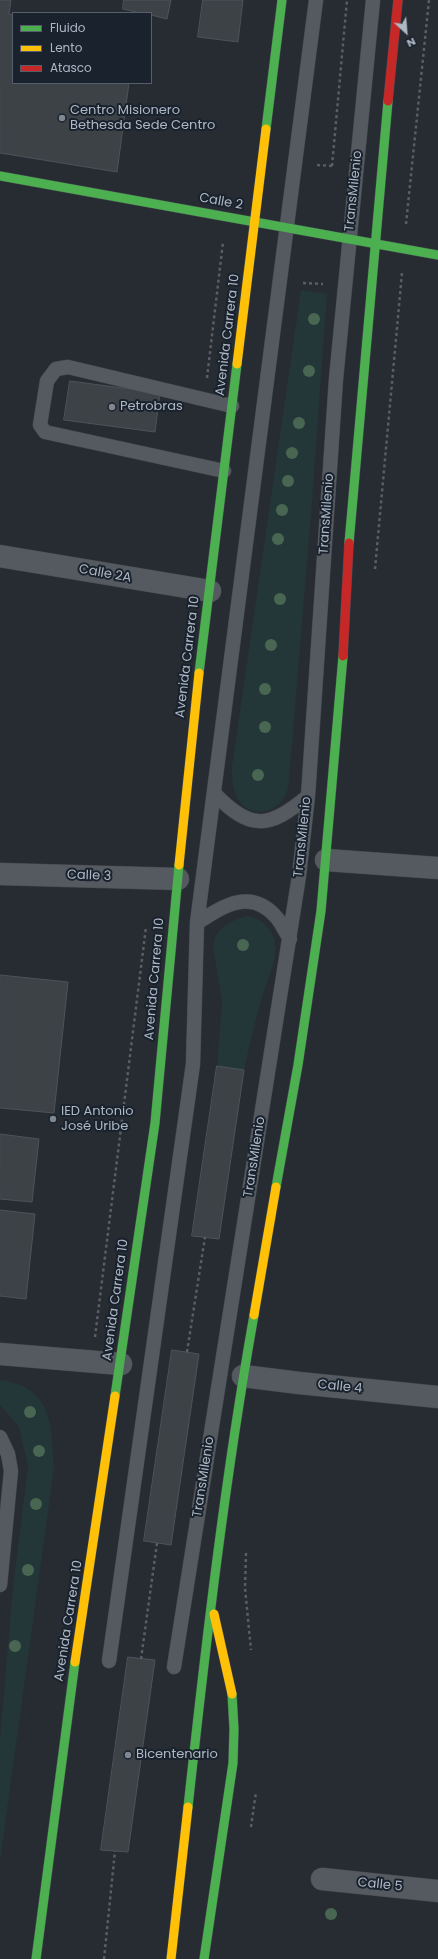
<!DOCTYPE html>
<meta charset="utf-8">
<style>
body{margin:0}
#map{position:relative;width:438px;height:1959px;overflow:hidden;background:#262c32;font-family:Poppins,sans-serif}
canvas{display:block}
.legend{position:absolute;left:12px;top:12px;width:140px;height:72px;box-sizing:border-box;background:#19222d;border:1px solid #555e6a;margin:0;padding:5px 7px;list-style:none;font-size:12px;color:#aeb8c5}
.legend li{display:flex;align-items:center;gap:8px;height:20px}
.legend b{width:20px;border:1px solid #555e6a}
.north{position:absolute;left:386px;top:12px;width:40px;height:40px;-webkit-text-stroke:3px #19222d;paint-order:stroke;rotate:154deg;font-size:11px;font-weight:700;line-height:16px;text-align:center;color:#aeb8c5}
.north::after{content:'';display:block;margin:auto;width:14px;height:18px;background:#aeb8c5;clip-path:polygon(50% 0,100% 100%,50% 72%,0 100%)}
</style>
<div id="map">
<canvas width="438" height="1959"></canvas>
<ul class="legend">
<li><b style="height:5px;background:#4caf50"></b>Fluido</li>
<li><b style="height:5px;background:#ffc107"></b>Lento</li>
<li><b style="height:5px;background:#c62828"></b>Atasco</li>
</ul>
<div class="north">N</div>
</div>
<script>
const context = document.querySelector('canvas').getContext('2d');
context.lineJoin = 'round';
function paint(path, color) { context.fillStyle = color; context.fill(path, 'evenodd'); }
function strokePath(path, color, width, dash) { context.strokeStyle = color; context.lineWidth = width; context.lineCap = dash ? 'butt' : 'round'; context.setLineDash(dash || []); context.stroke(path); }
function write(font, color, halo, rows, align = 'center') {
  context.font = font + ' Poppins,sans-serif'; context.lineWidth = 4; context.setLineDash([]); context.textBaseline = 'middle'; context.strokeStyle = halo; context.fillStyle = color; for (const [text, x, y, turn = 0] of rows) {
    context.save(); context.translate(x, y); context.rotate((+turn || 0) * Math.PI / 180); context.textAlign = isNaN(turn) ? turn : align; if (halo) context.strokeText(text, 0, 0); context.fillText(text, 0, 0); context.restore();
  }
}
const green = new Path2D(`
 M 301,290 L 327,294 L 311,515 L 289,781 C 288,785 288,792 285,796 C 272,819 241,817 234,790 C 232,783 232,773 232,766 Z
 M 246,916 C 267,918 279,937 275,958 C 271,973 264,989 260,1004 C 254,1026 249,1048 244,1070 L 217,1066 L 222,1003 L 213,946 C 216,927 230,921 246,916 Z
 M 0,1380 C 53,1387 51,1424 54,1468 L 0,1861 L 0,1740 L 13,1587 L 28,1466 L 19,1427 L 0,1405 Z`);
const building = new Path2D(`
 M 0,0 L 11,0 L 9,14 L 13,15 L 13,83 L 129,83 L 117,172 L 0,153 Z
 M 124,0 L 171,0 L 167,19 L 151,15 L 151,13 L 140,13 L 123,9 Z
 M 203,0 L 243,0 L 238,42 L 198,37 Z
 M 70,381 L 160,393 L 155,432 L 64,420 Z
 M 0,975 L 68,982 L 54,1113 L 0,1108 Z
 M 217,1066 L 244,1070 L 219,1239 L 192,1236 Z
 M 0,1134 L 39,1139 L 32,1202 L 0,1199 Z
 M 0,1210 L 35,1214 L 26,1299 L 0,1296 Z
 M 172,1350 L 199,1354 L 171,1545 L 144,1541 Z
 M 128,1657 L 155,1660 L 128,1852 L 101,1850 Z`);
const path = new Path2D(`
 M 317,165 L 333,166
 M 332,166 L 347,0
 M 406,224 L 429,0
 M 303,283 L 323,284
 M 207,378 L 223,242
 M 375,569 L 402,273
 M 95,1337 L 146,927
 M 187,1352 L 205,1237
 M 246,1553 L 245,1588 L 251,1650
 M 141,1659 L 157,1543
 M 251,1827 L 256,1792
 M 104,1959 L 115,1851`);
const lane = new Path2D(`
 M 224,471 L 45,432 L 40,425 L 47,381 L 56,369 L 68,367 L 232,406
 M 214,793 C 250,831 269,829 308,796
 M 197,923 C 223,906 251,887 277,918 C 282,924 285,932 290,939
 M 0,1437 L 8,1454 L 11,1471 L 0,1585
 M 109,1661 L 193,1064 L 197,923 L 316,0
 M 174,1667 L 299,876 L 308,796 L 336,379 L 373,0`);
const street = new Path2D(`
 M 0,556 L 210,591
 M 326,860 L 438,868
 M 0,874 L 178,879
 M 0,1354 L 121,1364
 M 243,1376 L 299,1383 L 438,1397
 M 322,1879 L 438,1891`);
const fast = new Path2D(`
 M 266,129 L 282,0
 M 0,176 L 438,255
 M 349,543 L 388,101
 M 199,673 L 237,364
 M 276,1187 L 298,1065 L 321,911 L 343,656
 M 115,1396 L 155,1123 L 179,865
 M 188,1807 C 206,1642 225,1478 254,1315
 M 36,1959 L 75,1662
 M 204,1959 L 233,1763 L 234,1729 L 232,1694`);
const slow = new Path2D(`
 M 237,364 L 266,129
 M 179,865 L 199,673
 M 254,1315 L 276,1187
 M 214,1614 L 232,1694
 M 75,1662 L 115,1396
 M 171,1959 L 188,1807`);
const jam = new Path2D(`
 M 388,101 L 398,0
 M 343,656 L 349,543`);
const trees = [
 [314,319],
 [309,371],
 [299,423],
 [292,453],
 [288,481],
 [282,510],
 [278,539],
 [280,599],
 [271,645],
 [265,689],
 [265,727],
 [258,775],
 [243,945],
 [30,1412],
 [39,1451],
 [36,1504],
 [28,1570],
 [15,1646],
 [331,1914]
];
const markers = [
 [62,118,4,"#7e8792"],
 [112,407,4,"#7e8792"],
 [53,1119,4,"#7e8792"],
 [128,1755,4,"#7e8792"]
];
const poiNames = [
 ["Centro Misionero",70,111],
 ["Bethesda Sede Centro",70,126],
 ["Petrobras",120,407],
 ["IED Antonio",61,1112],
 ["José Uribe",61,1127],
 ["Bicentenario",136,1755]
];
const streetNames = [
 ["TransMilenio",354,191,-84],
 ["Calle 2",221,202,10],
 ["Avenida Carrera 10",228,335,-83],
 ["TransMilenio",327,514,-86],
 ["Calle 2A",105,574,10],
 ["Avenida Carrera 10",188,657,-83],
 ["TransMilenio",303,837,-84],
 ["Calle 3",89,876,2],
 ["Avenida Carrera 10",155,979,-85],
 ["TransMilenio",255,1157,-81],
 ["Avenida Carrera 10",116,1300,-82],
 ["Calle 4",340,1387,6],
 ["TransMilenio",204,1477,-81],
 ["Avenida Carrera 10",69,1621,-81],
 ["Calle 5",380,1885,6]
];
paint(green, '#233638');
paint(building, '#3d4247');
strokePath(building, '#4d535a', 1);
strokePath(lane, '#44484d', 15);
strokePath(street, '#44484d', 23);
strokePath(fast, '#44484d', 10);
strokePath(slow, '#44484d', 10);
strokePath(jam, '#44484d', 10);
strokePath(path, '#585e64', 2.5, [3, 3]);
strokePath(lane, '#555a60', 14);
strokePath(street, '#555a60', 22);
strokePath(fast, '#4caf50', 9);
strokePath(slow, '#ffc107', 9);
strokePath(jam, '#c62828', 9);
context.fillStyle = '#496652';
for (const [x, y] of trees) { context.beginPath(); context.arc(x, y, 6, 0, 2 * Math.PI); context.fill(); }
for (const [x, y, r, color] of markers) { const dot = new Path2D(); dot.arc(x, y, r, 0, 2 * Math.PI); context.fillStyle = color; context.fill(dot); strokePath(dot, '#19222d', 1.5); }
write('13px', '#aeb8c5', '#19222d', poiNames, 'left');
write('13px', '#aeb8c5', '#19222d', streetNames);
</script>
